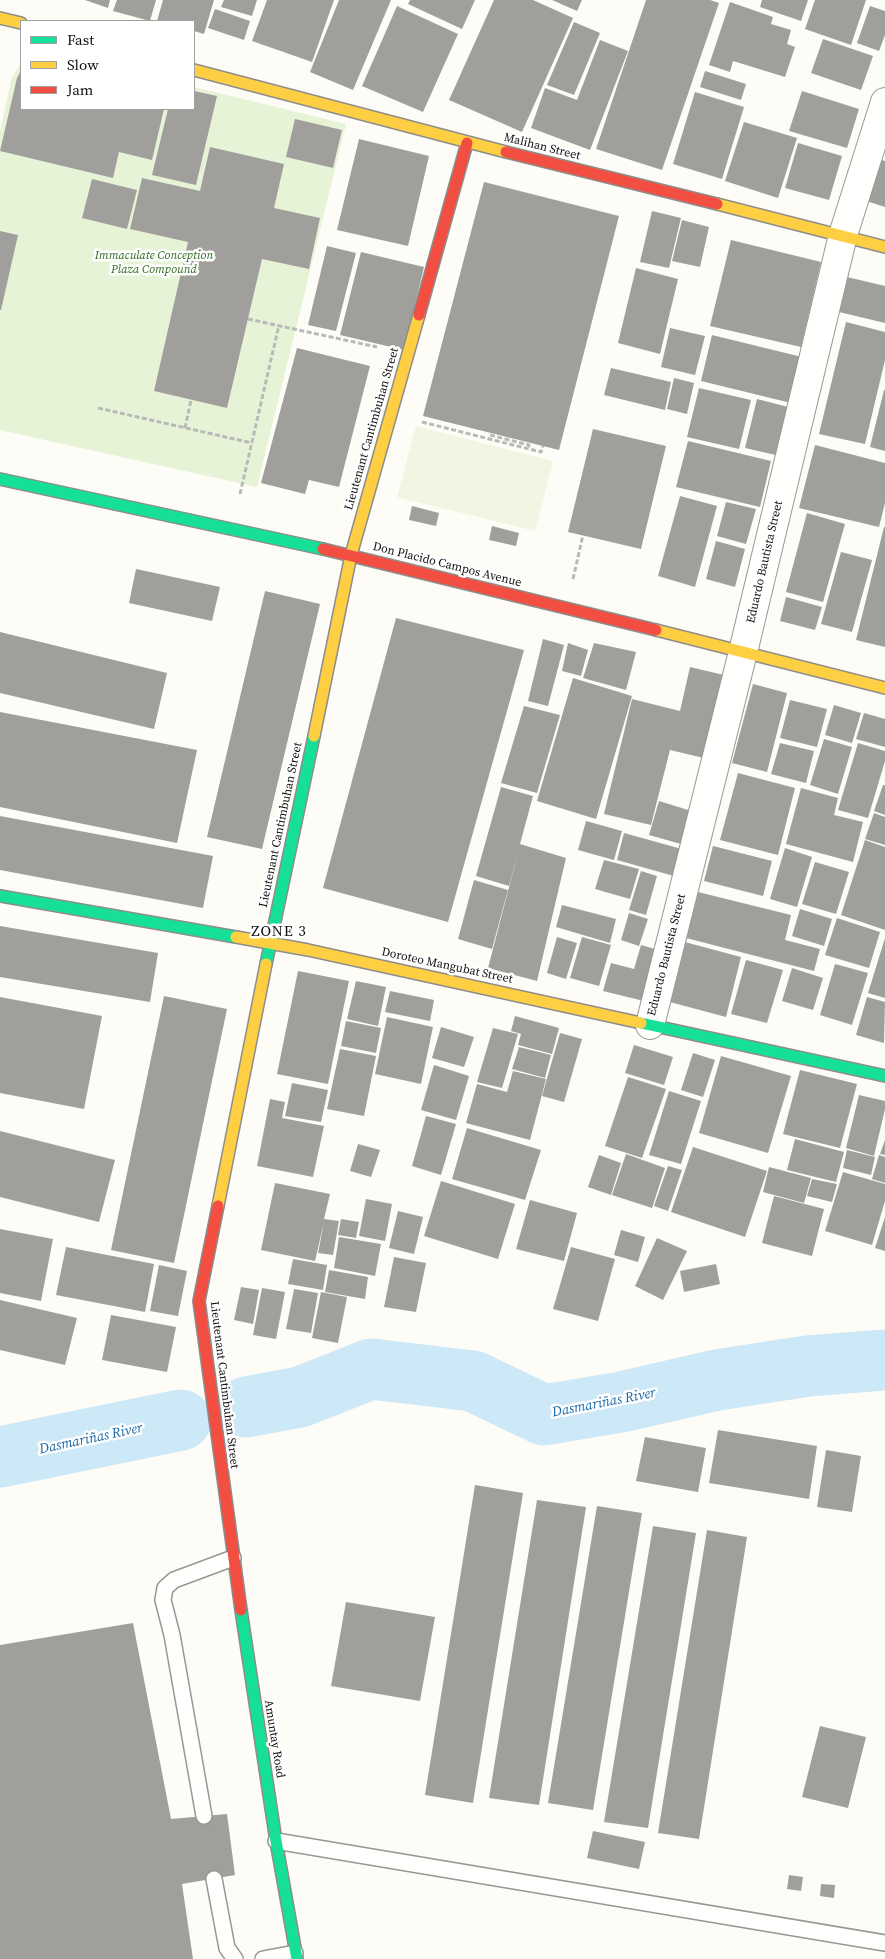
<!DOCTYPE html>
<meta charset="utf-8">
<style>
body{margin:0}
#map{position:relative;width:885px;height:1959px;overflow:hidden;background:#fdfcf7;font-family:"Source Serif 4",serif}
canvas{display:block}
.legend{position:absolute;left:20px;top:20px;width:175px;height:90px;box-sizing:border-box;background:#fff;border:1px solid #a0a0a0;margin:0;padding:6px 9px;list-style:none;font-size:15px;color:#111}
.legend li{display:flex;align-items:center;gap:10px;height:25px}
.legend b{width:25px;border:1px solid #a0a0a0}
</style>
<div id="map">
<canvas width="885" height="1959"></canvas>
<ul class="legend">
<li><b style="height:6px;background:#16e098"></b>Fast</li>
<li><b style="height:6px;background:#ffcf43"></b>Slow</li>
<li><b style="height:6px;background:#f24e42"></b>Jam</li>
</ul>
</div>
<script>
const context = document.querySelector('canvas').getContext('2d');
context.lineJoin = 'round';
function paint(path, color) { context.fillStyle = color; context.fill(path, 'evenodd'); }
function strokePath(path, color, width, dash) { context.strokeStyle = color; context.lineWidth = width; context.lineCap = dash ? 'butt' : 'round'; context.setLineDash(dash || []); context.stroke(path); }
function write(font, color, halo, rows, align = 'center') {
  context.font = font + ' "Source Serif 4",serif'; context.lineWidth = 5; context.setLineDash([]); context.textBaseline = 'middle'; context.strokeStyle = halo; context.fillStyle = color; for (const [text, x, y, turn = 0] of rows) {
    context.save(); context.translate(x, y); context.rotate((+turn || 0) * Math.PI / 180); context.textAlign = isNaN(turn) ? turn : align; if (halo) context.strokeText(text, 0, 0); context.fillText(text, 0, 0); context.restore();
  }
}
const green = new Path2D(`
 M 21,63 L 21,109 L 194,109 L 194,87 L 346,124 L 257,487 L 0,430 L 0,131 L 12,77 Z`);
const pitch = new Path2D(`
 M 416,426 L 553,461 L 535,531 L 397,497 Z`);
const river = new Path2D(`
 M 246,1407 L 300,1397 L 371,1369 L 473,1381 L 544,1415 L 621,1402 L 717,1380 L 808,1366 L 885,1360
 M 0,1457 L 181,1420`);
const building = new Path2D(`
 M 85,0 L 110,0 L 108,8 Z
 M 117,0 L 156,0 L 150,21 L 113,11 Z
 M 163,0 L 214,0 L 204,34 L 194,31 L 194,21 L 157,21 Z
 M 224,0 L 257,0 L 252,16 L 221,7 Z
 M 267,0 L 334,0 L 312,62 L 252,41 Z
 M 339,0 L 391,0 L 353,90 L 310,72 Z
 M 410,0 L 475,0 L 462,29 L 408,4 Z
 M 494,0 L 533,0 L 573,18 L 522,132 L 449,100 Z
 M 552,0 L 582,0 L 577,11 Z
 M 646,0 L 710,0 L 719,3 L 662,170 L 596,149 Z
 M 762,0 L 808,0 L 801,21 L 760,7 Z
 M 815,0 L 866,0 L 851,45 L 805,29 Z
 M 730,2 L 773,17 L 771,24 L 791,30 L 787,44 L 795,47 L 785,77 L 733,61 L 730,72 L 709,65 Z
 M 397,6 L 458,34 L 423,112 L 362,86 Z
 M 870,6 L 885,11 L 885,35 L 879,51 L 857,43 Z
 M 215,9 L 250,21 L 244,40 L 208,28 Z
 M 574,22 L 600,33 L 574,95 L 547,85 Z
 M 823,39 L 873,56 L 861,90 L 811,73 Z
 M 600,40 L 628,51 L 590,150 L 531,128 L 545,88 L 577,100 Z
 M 21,70 L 21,109 L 164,109 L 152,160 L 119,152 L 113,178 L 0,151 L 17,78 Z
 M 705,71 L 746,84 L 741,100 L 700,87 Z
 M 194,91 L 217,96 L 196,185 L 152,175 L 168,109 L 194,109 Z
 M 802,91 L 859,109 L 847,148 L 789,131 Z
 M 695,92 L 744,107 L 722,179 L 673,164 Z
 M 295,119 L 342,130 L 333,168 L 286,157 Z
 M 744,122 L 797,138 L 778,198 L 725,181 Z
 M 359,139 L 429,156 L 408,246 L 337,230 Z
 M 798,143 L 842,156 L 829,200 L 785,188 Z
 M 210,147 L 284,164 L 274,208 L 320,218 L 309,269 L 262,259 L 227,408 L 154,391 L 188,242 L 130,229 L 142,178 L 200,191 Z
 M 876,158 L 885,161 L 885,207 L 863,200 Z
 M 92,179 L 137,190 L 127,229 L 82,218 Z
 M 484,182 L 619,216 L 559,450 L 423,416 Z
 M 652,211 L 681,218 L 669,268 L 640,262 Z
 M 682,220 L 709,227 L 700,267 L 672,261 Z
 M 0,231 L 18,235 L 1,310 L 0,310 Z
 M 731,240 L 821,262 L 801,347 L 710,326 Z
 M 327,246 L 356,253 L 336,331 L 308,325 Z
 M 361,252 L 424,267 L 404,350 L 340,335 Z
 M 636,268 L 678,279 L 660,354 L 618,343 Z
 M 847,277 L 885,286 L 885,323 L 839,312 Z
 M 846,322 L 885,332 L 885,360 L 865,444 L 819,434 Z
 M 670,328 L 705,336 L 695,375 L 661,367 Z
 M 712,335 L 802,357 L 791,403 L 701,381 Z
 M 297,348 L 370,366 L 339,487 L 309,480 L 305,494 L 261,483 Z
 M 611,368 L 671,382 L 665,410 L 604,395 Z
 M 674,378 L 694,383 L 687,414 L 667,409 Z
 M 699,388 L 751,400 L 739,449 L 687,437 Z
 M 884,390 L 885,390 L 885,451 L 870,447 Z
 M 757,399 L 792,408 L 780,456 L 745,448 Z
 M 593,429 L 666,446 L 641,549 L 568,532 Z
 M 688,441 L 771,461 L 760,507 L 676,487 Z
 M 815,445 L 885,463 L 885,503 L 879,527 L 799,508 Z
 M 680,496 L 717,506 L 695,587 L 658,576 Z
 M 726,502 L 756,509 L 746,544 L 717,536 Z
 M 412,506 L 439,513 L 436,526 L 409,520 Z
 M 807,513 L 845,524 L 823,602 L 786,592 Z
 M 492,526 L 519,533 L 516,546 L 489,540 Z
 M 884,527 L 885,527 L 885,647 L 856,640 Z
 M 716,541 L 745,549 L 735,587 L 706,579 Z
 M 841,552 L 872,560 L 852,632 L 821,624 Z
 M 136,569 L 220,587 L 212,621 L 129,603 Z
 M 265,591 L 320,604 L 262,849 L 207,837 Z
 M 786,597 L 822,607 L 815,630 L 780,621 Z
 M 396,618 L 524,650 L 448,922 L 323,888 Z
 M 0,632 L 167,673 L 154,729 L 0,693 Z
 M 543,639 L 564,645 L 548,706 L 528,701 Z
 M 568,643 L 588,650 L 581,676 L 562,671 Z
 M 594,643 L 636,652 L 626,690 L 583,678 Z
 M 690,667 L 728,676 L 708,759 L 670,750 L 675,730 L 651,825 L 604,814 L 632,699 L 680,711 Z
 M 573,678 L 632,696 L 596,819 L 537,801 Z
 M 753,684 L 787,693 L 767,772 L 732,763 Z
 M 790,700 L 827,709 L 817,747 L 780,738 Z
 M 834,705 L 861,713 L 852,743 L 825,735 Z
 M 524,706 L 560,715 L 537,793 L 501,783 Z
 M 0,712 L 197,750 L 177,843 L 0,807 Z
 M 864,713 L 885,719 L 885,747 L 856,739 Z
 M 824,739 L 852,747 L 838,794 L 810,785 Z
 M 780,743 L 814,751 L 806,783 L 771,774 Z
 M 858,743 L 885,751 L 885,761 L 868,818 L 838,810 Z
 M 738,773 L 795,788 L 778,855 L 720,840 Z
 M 883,785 L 885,785 L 885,815 L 874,811 Z
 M 501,787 L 533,796 L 520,844 L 566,858 L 537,981 L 488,968 L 519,849 L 509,886 L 476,876 Z
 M 801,788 L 838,798 L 834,815 L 863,822 L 853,862 L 786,844 Z
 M 659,801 L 698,813 L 688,846 L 649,835 Z
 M 874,813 L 885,817 L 885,845 L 865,839 Z
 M 0,816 L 213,856 L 203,908 L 0,870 Z
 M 586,821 L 622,831 L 614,860 L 578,850 Z
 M 624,833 L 689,851 L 681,878 L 617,860 Z
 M 865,840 L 885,847 L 885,930 L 841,915 Z
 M 713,846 L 772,861 L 763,896 L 704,881 Z
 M 785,848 L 812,857 L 797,907 L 770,899 Z
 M 604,860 L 639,869 L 630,899 L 595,889 Z
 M 815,862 L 849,872 L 836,914 L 802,904 Z
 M 641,871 L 657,876 L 646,915 L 629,910 Z
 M 474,880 L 508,890 L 492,949 L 458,939 Z
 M 698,892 L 791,915 L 785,940 L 820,949 L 814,971 L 686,938 Z
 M 562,905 L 616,919 L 610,943 L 556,927 Z
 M 800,909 L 832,919 L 824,946 L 792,936 Z
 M 629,913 L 648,919 L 639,946 L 621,940 Z
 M 837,918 L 880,932 L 869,968 L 825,955 Z
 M 0,926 L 158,953 L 150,1002 L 0,977 Z
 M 557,937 L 577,943 L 566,979 L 547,973 Z
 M 582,937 L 611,945 L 599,986 L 570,978 Z
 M 885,938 L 885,998 L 868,993 Z
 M 681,941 L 741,957 L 726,1017 L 666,1001 Z
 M 641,945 L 662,951 L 648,1002 L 603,991 L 611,963 L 634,969 Z
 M 746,960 L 783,970 L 767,1023 L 731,1014 Z
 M 835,964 L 868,973 L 852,1025 L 820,1015 Z
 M 792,968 L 823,978 L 813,1010 L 782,1001 Z
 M 298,971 L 349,981 L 328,1084 L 277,1074 Z
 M 356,981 L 386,987 L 378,1026 L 347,1019 Z
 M 390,991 L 434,1000 L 430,1021 L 385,1012 Z
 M 164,996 L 227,1009 L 174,1263 L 111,1250 Z
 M 0,997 L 102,1016 L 84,1109 L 0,1093 Z
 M 867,997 L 885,1002 L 884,1043 L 856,1035 Z
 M 515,1016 L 559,1028 L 552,1054 L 518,1045 L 521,1034 L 511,1031 Z
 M 387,1017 L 433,1027 L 421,1084 L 375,1074 Z
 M 346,1021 L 381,1028 L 376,1053 L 341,1046 Z
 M 441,1027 L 474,1037 L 464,1067 L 432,1058 Z
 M 493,1028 L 518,1034 L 502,1088 L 477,1082 Z
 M 560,1033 L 582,1039 L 564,1102 L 542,1096 Z
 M 634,1045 L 673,1057 L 664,1085 L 625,1073 Z
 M 519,1047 L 551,1055 L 545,1078 L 512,1069 Z
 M 340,1049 L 376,1056 L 364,1116 L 327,1109 Z
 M 693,1053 L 715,1060 L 703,1097 L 681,1090 Z
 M 721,1056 L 791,1076 L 768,1153 L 699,1133 Z
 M 434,1065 L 469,1076 L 456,1120 L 421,1110 Z
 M 800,1070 L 857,1084 L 840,1148 L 783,1134 Z
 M 513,1071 L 546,1079 L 530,1140 L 466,1123 L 477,1084 L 507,1092 Z
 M 628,1077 L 666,1089 L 642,1158 L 605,1146 Z
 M 292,1083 L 328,1090 L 321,1122 L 285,1116 Z
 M 669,1091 L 701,1101 L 681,1164 L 649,1155 Z
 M 859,1095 L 885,1101 L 885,1109 L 874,1156 L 846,1148 Z
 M 270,1099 L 285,1102 L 282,1118 L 324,1126 L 313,1177 L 257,1166 Z
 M 426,1116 L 456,1124 L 441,1175 L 412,1166 Z
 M 467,1128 L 541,1150 L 525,1200 L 452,1179 Z
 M 0,1131 L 115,1160 L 99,1222 L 0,1197 Z
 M 795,1139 L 844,1152 L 836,1182 L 787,1170 Z
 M 885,1140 L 885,1155 L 880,1154 Z
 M 358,1144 L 380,1150 L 371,1177 L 350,1171 Z
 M 693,1147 L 767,1171 L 745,1237 L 671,1212 Z
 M 847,1150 L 875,1157 L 871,1175 L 843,1168 Z
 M 626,1154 L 665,1168 L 652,1208 L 612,1195 Z
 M 599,1155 L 621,1163 L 611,1195 L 588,1187 Z
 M 879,1155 L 885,1157 L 885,1183 L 872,1179 Z
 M 668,1166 L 682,1170 L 668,1211 L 654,1206 Z
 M 769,1167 L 811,1178 L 804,1203 L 763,1192 Z
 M 843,1172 L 885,1184 L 885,1201 L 872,1245 L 825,1231 Z
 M 812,1179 L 837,1184 L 832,1202 L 807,1196 Z
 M 441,1181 L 515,1204 L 498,1259 L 424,1236 Z
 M 275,1183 L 330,1194 L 324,1219 L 339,1221 L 333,1255 L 318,1253 L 324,1222 L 315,1261 L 261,1250 Z
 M 774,1196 L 824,1209 L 812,1256 L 762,1243 Z
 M 366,1199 L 392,1204 L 385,1241 L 359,1236 Z
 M 530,1200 L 577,1213 L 564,1261 L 516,1249 Z
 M 398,1211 L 423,1217 L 414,1254 L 389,1248 Z
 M 885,1217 L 885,1251 L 875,1248 Z
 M 341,1219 L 359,1222 L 356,1238 L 338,1235 Z
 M 0,1229 L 53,1239 L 41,1301 L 0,1293 Z
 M 621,1230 L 645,1237 L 638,1262 L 614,1255 Z
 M 339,1237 L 381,1244 L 375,1276 L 334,1268 Z
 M 657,1238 L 687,1251 L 663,1300 L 635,1286 Z
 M 66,1247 L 154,1264 L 145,1312 L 56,1295 Z
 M 571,1247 L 615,1259 L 598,1321 L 553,1309 Z
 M 394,1257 L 426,1263 L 416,1312 L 384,1307 Z
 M 293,1259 L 327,1265 L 323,1290 L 288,1284 Z
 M 716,1264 L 720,1284 L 684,1292 L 680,1271 Z
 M 159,1265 L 187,1271 L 178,1316 L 150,1311 Z
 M 329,1270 L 368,1277 L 365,1299 L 325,1292 Z
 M 241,1287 L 259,1290 L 253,1324 L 234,1320 Z
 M 262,1288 L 285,1292 L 276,1339 L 253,1335 Z
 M 294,1289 L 318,1293 L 311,1333 L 286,1329 Z
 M 321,1292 L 347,1297 L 338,1343 L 312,1338 Z
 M 0,1300 L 77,1318 L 65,1365 L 0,1350 Z
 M 111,1315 L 176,1327 L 167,1372 L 102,1360 Z
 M 718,1430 L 817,1446 L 809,1499 L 709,1483 Z
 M 645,1437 L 706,1448 L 698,1492 L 636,1481 Z
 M 826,1450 L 861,1456 L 852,1512 L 817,1507 Z
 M 475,1485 L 523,1493 L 473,1803 L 425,1795 Z
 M 537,1500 L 586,1507 L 539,1805 L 489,1798 Z
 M 597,1506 L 642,1513 L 593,1810 L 548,1803 Z
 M 653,1526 L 696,1533 L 648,1828 L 604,1822 Z
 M 707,1530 L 747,1537 L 699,1839 L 658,1833 Z
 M 346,1602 L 435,1617 L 420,1701 L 331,1686 Z
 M 133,1623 L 171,1819 L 227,1814 L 235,1875 L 182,1884 L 193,1959 L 0,1959 L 0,1645 Z
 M 820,1726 L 866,1737 L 848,1808 L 802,1797 Z
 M 593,1831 L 645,1842 L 639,1869 L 587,1858 Z
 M 789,1875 L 803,1877 L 801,1891 L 787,1889 Z
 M 821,1884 L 835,1885 L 834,1898 L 820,1896 Z`);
const path = new Path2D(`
 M 248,319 L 377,347
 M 98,408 L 252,443
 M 422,422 L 541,452 L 543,446
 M 185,428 L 191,400
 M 490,435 L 529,445 L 528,449
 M 240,494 L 279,325
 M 573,579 L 583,535`);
const lane = new Path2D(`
 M 204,1816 L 172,1635 L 163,1600 L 165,1588 L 174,1580 L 233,1558
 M 276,1841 L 885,1943
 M 214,1879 L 227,1948 L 235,1959
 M 263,1959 L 295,1953`);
const street = new Path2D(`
 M 650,1025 L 743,652 L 843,235 L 885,102`);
const fast = new Path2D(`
 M 0,479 L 323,549
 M 0,896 L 236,937
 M 266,964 L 314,736
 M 641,1023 L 885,1076
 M 241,1610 L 276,1841 L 297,1959`);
const slow = new Path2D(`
 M 0,18 L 21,23
 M 194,70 L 506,152
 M 717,204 L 885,247
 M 656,630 L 885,688
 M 314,736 L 351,555 L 419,315
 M 236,937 L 308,950 L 641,1023
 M 218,1206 L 266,964`);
const jam = new Path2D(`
 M 506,152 L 717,204
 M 419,315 L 467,143
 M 323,549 L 656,630
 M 218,1206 L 199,1301 L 241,1610`);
const streetNames = [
 ["Malihan Street",542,147,14],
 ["Lieutenant Cantimbuhan Street",372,429,-74],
 ["Eduardo Bautista Street",765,562,-77],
 ["Don Placido Campos Avenue",447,565,14],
 ["Lieutenant Cantimbuhan Street",281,825,-78],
 ["Eduardo Bautista Street",667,955,-76],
 ["Doroteo Mangubat Street",447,966,12],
 ["Lieutenant Cantimbuhan Street",224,1385,83],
 ["Amuntay Road",274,1739,81]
];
const parkNames = [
 ["Immaculate Conception",154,256],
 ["Plaza Compound",154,270]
];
const waterNames = [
 ["Dasmariñas River",604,1403,-11],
 ["Dasmariñas River",91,1439,-12]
];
const quarterNames = [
 ["ZONE 3",279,932]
];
paint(green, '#e7f3d7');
paint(pitch, '#f0f6e1');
strokePath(river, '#cde8f7', 61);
paint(building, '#a19f9c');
strokePath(lane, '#979795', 18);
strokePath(street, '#979795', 30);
strokePath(fast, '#8e8d8b', 14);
strokePath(slow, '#8e8d8b', 14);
strokePath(jam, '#8e8d8b', 14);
strokePath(path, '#b9b9b8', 3, [5, 2.5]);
strokePath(lane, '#fffffe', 15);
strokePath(street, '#fffffe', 28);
strokePath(fast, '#16e098', 11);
strokePath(slow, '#ffcf43', 11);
strokePath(jam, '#f24e42', 11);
write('12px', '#111', '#fff', streetNames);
write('italic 12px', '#2f6b1f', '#fff', parkNames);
write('italic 14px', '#1768a6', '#fff', waterNames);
context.letterSpacing = '1px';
write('15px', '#111', '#fff', quarterNames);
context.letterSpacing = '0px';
</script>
